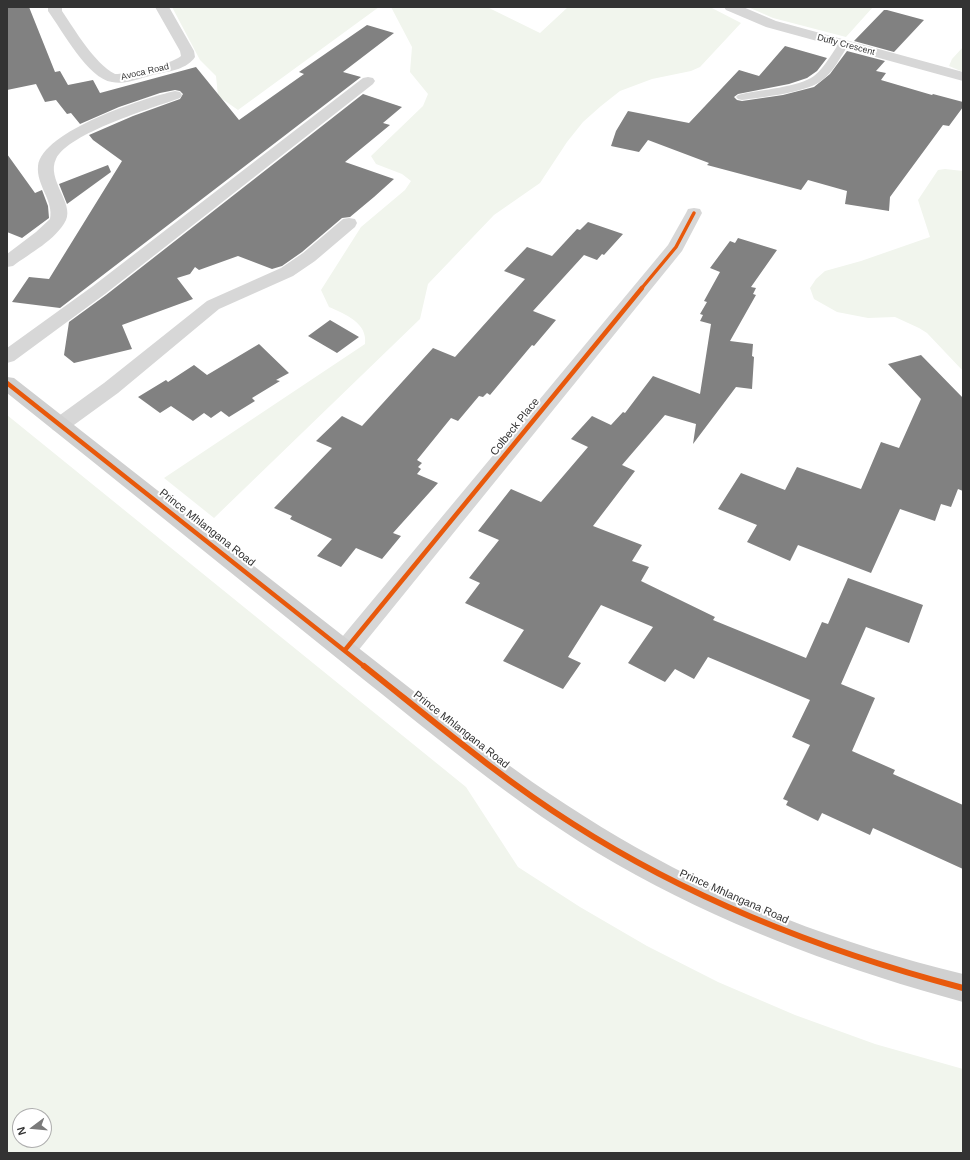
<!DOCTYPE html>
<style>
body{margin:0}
#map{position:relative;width:970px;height:1160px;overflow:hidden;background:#fff;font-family:Arial,sans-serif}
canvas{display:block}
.frame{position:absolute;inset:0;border:8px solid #333;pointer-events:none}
.north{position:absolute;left:12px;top:1108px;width:40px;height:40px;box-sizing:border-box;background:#fff;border:1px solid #adadad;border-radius:50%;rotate:254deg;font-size:11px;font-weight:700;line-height:16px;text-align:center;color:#333}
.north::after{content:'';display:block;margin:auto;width:14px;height:18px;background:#7a7a7a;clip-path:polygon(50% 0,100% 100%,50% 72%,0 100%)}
</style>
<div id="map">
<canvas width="970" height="1160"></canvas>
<div class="frame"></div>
<div class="north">N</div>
</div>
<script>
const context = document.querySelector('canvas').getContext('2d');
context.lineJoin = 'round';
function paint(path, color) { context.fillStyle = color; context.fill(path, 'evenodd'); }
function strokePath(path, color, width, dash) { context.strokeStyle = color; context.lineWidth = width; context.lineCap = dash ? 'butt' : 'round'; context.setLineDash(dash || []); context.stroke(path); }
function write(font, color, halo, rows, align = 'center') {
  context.font = font + ' Arial,sans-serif'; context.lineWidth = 4; context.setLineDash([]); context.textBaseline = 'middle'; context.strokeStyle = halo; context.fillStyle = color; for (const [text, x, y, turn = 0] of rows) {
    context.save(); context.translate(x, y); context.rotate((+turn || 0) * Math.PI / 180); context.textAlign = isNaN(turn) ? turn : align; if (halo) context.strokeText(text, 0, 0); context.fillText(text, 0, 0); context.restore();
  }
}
const green = new Path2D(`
 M 172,7 L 379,7 L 238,110 L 218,96 L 216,76 L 200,60 Z
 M 391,7 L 487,7 L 540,33 L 568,7 L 710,7 L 741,23 L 700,67 L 691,71 L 652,79 L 620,91 L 601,106 L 583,122 L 567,142 L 540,183 L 494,215 L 428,284 L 420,319 L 214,518 L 164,478 L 365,344 C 368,323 345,314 329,307 L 321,290 L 361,227 L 405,190 L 411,181 L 402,174 L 376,164 L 371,156 L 423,106 L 428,94 L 410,72 L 412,47 Z
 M 748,7 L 873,7 L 846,37 L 773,18 Z
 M 963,47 L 963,72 L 949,66 L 952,59 Z
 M 945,169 L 963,171 L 963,371 L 927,333 L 919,328 L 895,317 L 868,318 L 837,312 L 814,299 L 810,288 L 816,279 L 825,271 L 861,261 L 930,237 L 918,200 L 938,170 Z
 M 7,415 L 466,787 L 518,867 L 580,907 L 647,946 L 718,982 L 795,1015 L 875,1044 L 963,1069 L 963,1153 L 7,1153 ZM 20,1116 L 44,1116 L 44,1140 L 20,1140 Z`);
const building = new Path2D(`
 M 7,7 L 29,7 L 55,72 L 60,71 L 68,85 L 93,80 L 100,93 L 196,67 L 239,120 L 304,74 L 299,72 L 367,25 L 394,33 L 343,72 L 361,77 L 60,308 L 12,302 L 29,277 L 49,279 L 122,161 L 93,140 L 89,135 L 133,116 L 180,99 L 183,94 L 180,91 L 175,90 L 160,93 L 119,107 L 80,124 L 71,113 L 67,114 L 56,100 L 45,102 L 36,84 L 7,90 Z
 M 884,10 L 887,10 L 924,20 L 894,52 L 854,41 Z
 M 785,46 L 827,58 L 817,71 L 807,78 L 789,84 L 738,94 L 734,97 L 737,100 L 742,101 L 783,95 L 814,87 L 830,74 L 847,51 L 885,61 L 876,71 L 886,73 L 881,80 L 932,95 L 933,94 L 963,102 L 963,107 L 949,126 L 943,125 L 890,197 L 889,211 L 845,204 L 847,191 L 808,180 L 801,190 L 707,165 L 709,163 L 648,140 L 639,152 L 611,146 L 616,131 L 628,111 L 689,123 L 739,70 L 759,76 Z
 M 363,94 L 402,107 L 383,123 L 390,125 L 345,162 L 394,179 L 374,197 L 350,217 L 342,218 L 302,252 L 282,266 L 272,269 L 238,256 L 199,270 L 195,267 L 190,274 L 177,278 L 193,299 L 122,325 L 132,349 L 74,363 L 64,355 L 69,322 L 106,295 Z
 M 7,154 L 35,193 L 42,190 L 48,206 L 49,218 L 22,238 L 7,232 Z
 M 108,165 L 111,172 L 67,204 L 59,184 Z
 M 588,222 L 623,234 L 604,255 L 602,254 L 597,260 L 584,255 L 533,311 L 556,320 L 534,346 L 532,345 L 490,395 L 487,393 L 483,397 L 479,396 L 458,421 L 451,418 L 417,460 L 422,463 L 418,467 L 421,469 L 417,474 L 438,483 L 393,533 L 401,536 L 382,559 L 356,548 L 341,567 L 317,556 L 332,539 L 290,519 L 292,516 L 274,508 L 332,448 L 316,441 L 342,416 L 362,426 L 433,348 L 455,357 L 525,279 L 504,271 L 527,247 L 552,256 L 577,229 L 580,230 Z
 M 738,238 L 777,250 L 751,287 L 756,288 L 753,294 L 756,295 L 730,341 L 753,344 L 752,356 L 754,357 L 752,389 L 736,387 L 693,444 L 696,424 L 665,415 L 622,465 L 635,471 L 593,526 L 642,545 L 632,561 L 649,567 L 641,581 L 715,617 L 713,620 L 806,658 L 822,622 L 828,624 L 848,578 L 923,605 L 909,643 L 866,627 L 841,684 L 875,698 L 852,751 L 895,770 L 893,774 L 963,805 L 963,869 L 873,828 L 870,835 L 822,813 L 818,821 L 786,805 L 788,801 L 783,799 L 810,745 L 792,737 L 810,700 L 708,657 L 694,679 L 675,669 L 665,682 L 628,663 L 653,627 L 601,605 L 568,657 L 581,663 L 563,689 L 503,661 L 524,630 L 465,603 L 480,583 L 469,578 L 499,540 L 478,531 L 511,489 L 541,502 L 588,447 L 571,439 L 592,416 L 611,425 L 623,412 L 625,413 L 653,376 L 700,394 L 711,324 L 700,321 L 703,315 L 700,314 L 707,302 L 704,301 L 720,272 L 710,268 L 730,241 L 735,243 Z
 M 330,320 L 359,337 L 337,353 L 308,336 Z
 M 259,344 L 289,373 L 276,380 L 280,381 L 252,398 L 255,401 L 229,417 L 221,411 L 211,418 L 204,413 L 193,421 L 171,406 L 160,413 L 138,397 L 166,380 L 168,382 L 194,365 L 207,375 Z
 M 921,355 L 963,398 L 963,491 L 958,489 L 951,507 L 941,504 L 935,521 L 900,509 L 871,573 L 798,545 L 790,561 L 747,542 L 757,525 L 718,509 L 741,473 L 785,490 L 797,467 L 861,489 L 881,442 L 899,448 L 921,399 L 888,364 Z`);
const lane = new Path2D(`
 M 844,41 L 849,44 C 841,56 833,73 821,81 C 805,93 762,97 742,100 L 738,99 L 736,97 L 738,95 L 742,94 C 760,90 799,87 814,76 C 825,67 832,53 840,42 Z`);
const street = new Path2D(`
 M 48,7 L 62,7 L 62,11 C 75,30 94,63 115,74 C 129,74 170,65 181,56 L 180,51 L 155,7 L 169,7 L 194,51 L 195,57 C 187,69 171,71 157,74 C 143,77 127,85 112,82 C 88,79 62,30 48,11 Z
 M 724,7 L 743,7 L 776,21 L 963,72 L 963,81 L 766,27 L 726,10 Z
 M 368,77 L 373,78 L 375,81 L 373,84 L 105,294 L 14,361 L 7,363 L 7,348 L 93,286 L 363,78 Z
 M 175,91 L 180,92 L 182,95 L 180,98 C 153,108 68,133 56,159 C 46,179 74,203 66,220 C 56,240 30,253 13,266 L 7,267 L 7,254 L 36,232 L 50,219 C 54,201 36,185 38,166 C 42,131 144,98 175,91 Z
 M 694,208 L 700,209 L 702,213 L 682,251 L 353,657 L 345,659 L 337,657 L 333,650 L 337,643 L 668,245 L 686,213 L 688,209 Z
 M 349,218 L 355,219 L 357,223 L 355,227 L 315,261 L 293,276 L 219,309 L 118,393 L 67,430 L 60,432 L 53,430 L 50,425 L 53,420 L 104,383 L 207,301 L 281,268 L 303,253 L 343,219 Z`);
const secondary = new Path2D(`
 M 7,377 L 14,378 L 499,758 C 587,823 682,878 784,918 C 842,941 902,959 963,974 L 963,1002 C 850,971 740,932 636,875 C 531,818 441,741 348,667 C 234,575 121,484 7,393 Z`);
const cyclewayFar2 = new Path2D(`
 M 641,289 L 676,247 L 694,213`);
const cyclewayFar1 = new Path2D(`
 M 7,383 L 365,667
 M 345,650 L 642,288`);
const cycleway = new Path2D(`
 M 364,666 C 432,720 499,777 573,824 C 693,901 826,952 963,988`);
const farStreetnames = [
 ["Duffy Crescent",846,45,15],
 ["Avoca Road",145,72,-13]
];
const streetNames = [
 ["Colbeck Place",515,427,-51],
 ["Prince Mhlangana Road",207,528,38],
 ["Prince Mhlangana Road",461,730,38],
 ["Prince Mhlangana Road",734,897,24]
];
paint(green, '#f1f5ed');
paint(building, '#818181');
paint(lane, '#d7d7d7');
paint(street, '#d7d7d7');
paint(secondary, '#d0d0d0');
strokePath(cyclewayFar2, '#e8590c', 3.5);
strokePath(cyclewayFar1, '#e8590c', 4.5);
strokePath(cycleway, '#e8590c', 6);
write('9px', '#333', '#fff', farStreetnames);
write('11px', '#333', '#fff', streetNames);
</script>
